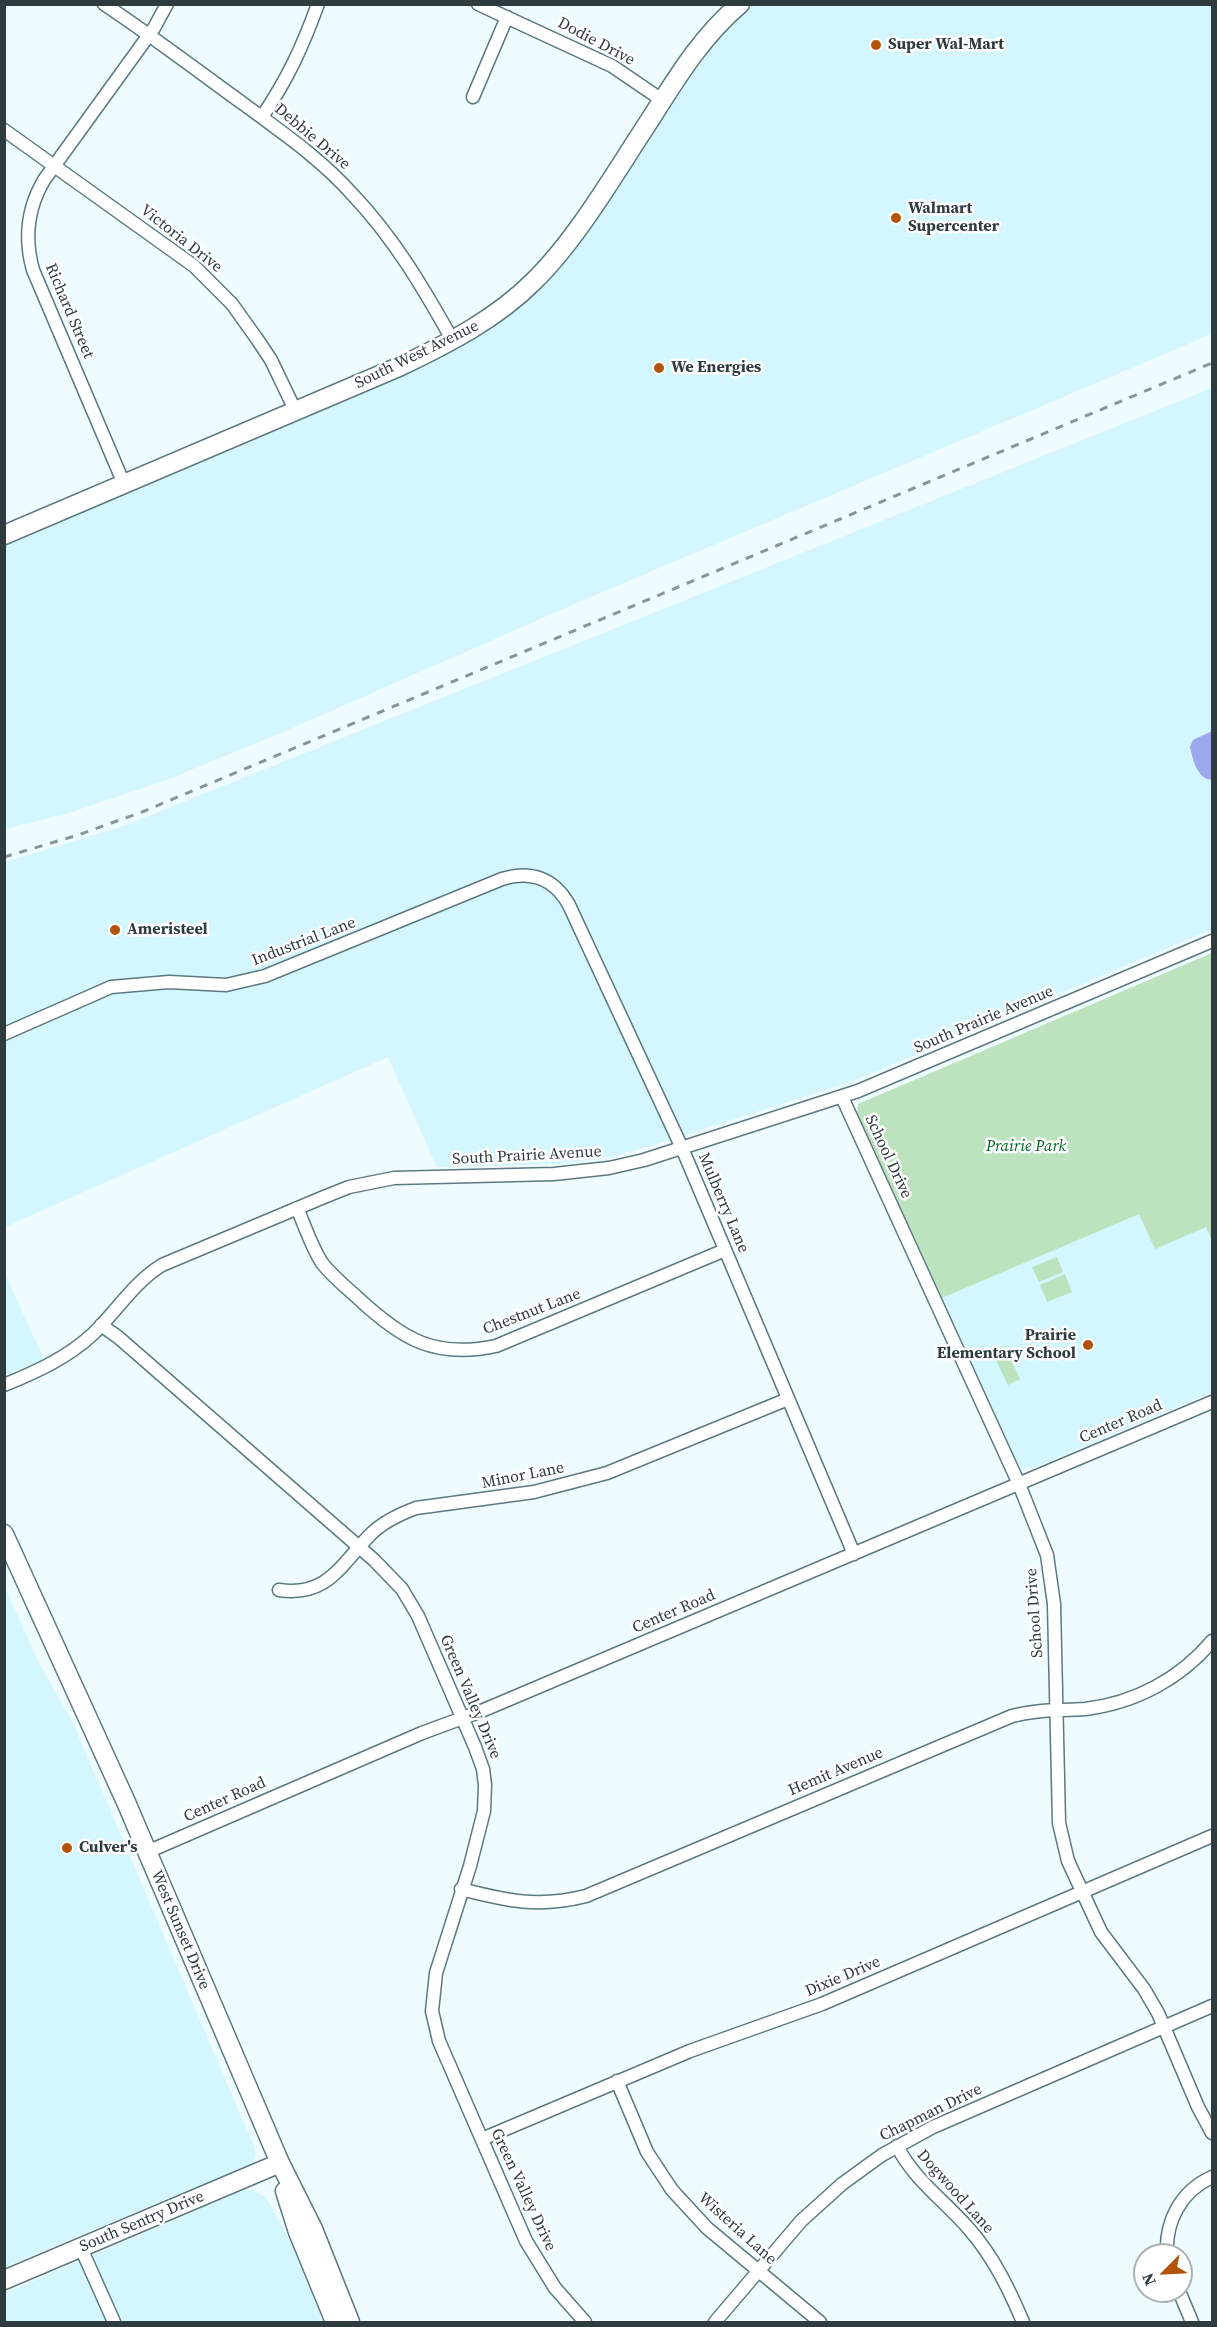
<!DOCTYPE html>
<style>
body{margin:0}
#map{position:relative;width:1217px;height:2327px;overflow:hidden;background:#effcff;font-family:"Source Serif 4",serif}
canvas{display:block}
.frame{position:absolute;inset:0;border:6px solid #2f3c3f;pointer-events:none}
.north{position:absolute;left:1133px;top:2243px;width:60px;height:60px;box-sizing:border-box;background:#fff;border:2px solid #acb1b2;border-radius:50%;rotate:246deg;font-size:16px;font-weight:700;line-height:24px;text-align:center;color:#2f3c3f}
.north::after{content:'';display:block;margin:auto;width:21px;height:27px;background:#b25309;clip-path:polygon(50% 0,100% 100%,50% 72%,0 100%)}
</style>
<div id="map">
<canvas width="1217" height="2327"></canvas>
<div class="frame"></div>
<div class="north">N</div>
</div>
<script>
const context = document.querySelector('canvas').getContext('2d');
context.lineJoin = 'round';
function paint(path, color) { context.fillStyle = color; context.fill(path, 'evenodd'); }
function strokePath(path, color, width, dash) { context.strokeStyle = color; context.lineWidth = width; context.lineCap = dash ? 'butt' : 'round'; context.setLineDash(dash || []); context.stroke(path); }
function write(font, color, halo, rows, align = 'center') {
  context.font = font + ' "Source Serif 4",serif'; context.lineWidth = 5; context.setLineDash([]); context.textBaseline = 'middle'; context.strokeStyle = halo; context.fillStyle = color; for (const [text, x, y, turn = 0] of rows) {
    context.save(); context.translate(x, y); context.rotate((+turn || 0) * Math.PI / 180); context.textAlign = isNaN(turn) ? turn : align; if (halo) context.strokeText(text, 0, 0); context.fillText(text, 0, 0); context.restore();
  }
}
const built = new Path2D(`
 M 742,5 L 1212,5 L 1212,334 L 579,602 L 281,733 L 169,779 L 69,813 L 5,829 L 5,536 L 283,418 L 514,301 Z
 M 1212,388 L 1212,929 L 853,1081 L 654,1145 L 610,1157 L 558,1164 L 437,1167 L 388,1057 L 5,1227 L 5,862 L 121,827 Z
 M 1139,1214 L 1206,1226 L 1212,1241 L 1212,1392 L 1036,1467 L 1024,1469 L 1018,1463 L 942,1298 Z
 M 4,1271 L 44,1360 L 5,1375 L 4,1375 Z
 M 4,1586 L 39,1663 L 73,1723 L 255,2149 L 255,2157 L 252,2163 L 237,2170 L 245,2191 L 252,2190 L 266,2197 L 294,2249 L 323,2322 L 5,2322 L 5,2293 L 198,2210 L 190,2189 L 5,2267 Z`);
const green = new Path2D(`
 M 1212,953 L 1212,1241 L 1206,1227 L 1155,1249 L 1139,1214 L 942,1298 L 857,1113 L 858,1104 Z
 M 1057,1257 L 1063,1272 L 1039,1282 L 1032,1267 Z
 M 1065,1274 L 1072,1292 L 1047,1302 L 1040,1285 Z
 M 1005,1346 L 1020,1379 L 1008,1385 L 992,1352 Z`);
const water = new Path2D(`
 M 1212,731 L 1212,780 C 1197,779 1193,760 1190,747 L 1193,740 Z`);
const street = new Path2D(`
 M 104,4 C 152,36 198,71 245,105 C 283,133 321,159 353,195 C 394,238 424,289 453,341
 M 478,4 L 612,66 L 662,100
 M 473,97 L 507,17
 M 262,117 C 288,78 302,48 318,4
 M 4,130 L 194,266 L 232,304 L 257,339 L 271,360 L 296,412
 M 124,484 L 33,270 C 24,238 27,209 44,180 L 154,28 L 167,4
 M 4,1034 L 111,987 L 169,982 L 226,985 L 265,976 L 502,879 C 531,870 554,878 569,905 L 682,1148 L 854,1554
 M 842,1097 L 1019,1484 L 1047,1555 L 1054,1604 L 1059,1823 L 1068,1861 L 1101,1932 L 1144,1989 L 1158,2013 L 1198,2107 L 1212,2133
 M 297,1208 C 305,1226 311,1246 322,1263 C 332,1276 346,1287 359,1299 C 402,1339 435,1359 496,1346 L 725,1250
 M 101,1325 L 118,1337 L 374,1560 L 402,1589 L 418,1616 L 475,1747 L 483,1769 L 485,1785 L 484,1811 L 470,1866 L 436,1973 L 432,2011 L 439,2041 L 526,2241 L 555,2288 L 585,2322
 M 4,1385 C 36,1372 67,1358 93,1334 C 117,1311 133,1283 162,1265 L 324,1197 L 349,1187 L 394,1178 L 554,1174 L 609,1168 L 644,1160 L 858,1091 L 1212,941
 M 279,1590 C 327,1597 340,1566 369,1536 C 381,1523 400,1514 416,1508 L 534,1492 L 607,1473 L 788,1399
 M 147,1852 L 422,1733 L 479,1712 L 1212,1402
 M 461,1889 C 507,1901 539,1908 586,1896 L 1012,1716 C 1037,1709 1060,1711 1085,1709 C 1135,1703 1180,1679 1212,1641
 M 617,2081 L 647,2152 L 672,2190 L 707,2228 L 820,2322
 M 482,2139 L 690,2051 L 822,2004 L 1212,1836
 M 897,2146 C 914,2180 946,2202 970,2230 C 994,2258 1009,2289 1023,2322
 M 81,2248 L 114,2322
 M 1167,2255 C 1165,2221 1181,2191 1212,2177
 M 1179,2291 L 1192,2322
 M 715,2322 L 801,2221 L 842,2184 L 882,2155 L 933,2127 L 1212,2006`);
const secondary = new Path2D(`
 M 4,535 L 401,366 C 449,343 496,319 534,281 C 576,240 613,176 646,126 C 675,81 699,39 740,4
 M 4,1534 L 126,1802 L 280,2163 L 313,2229 L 350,2322
 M 285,2191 L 298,2232 L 335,2322
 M 4,2280 L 280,2163`);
const rail = new Path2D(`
 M 4,857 L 78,835 L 142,812 L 1212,363`);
const markers = [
 [876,45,6,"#b25309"],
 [896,218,6,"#b25309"],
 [659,368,6,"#b25309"],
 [115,930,6,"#b25309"],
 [1088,1345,6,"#b25309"],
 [67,1848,6,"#b25309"]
];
const streetNames = [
 ["Dodie Drive",596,42,28],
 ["Debbie Drive",312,137,40],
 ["Victoria Drive",181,239,38],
 ["Richard Street",69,311,67],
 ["South West Avenue",417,355,-26],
 ["Industrial Lane",304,942,-21],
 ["South Prairie Avenue",984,1020,-23],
 ["South Prairie Avenue",527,1156,-3],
 ["School Drive",888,1157,65],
 ["Mulberry Lane",723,1203,67],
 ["Chestnut Lane",532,1312,-21],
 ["Center Road",1121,1422,-23],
 ["Minor Lane",523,1476,-11],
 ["Center Road",674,1612,-23],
 ["School Drive",1035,1613,-94],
 ["Green Valley Drive",470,1697,67],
 ["Hemit Avenue",836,1772,-23],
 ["Center Road",225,1800,-24],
 ["West Sunset Drive",180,1930,67],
 ["Dixie Drive",843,1977,-23],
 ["Chapman Drive",931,2113,-26],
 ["Green Valley Drive",523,2190,65],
 ["Dogwood Lane",955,2192,48],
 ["South Sentry Drive",142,2222,-23],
 ["Wisteria Lane",737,2229,42]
];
const poiNames = [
 ["Super Wal-Mart",888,45],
 ["Walmart",908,209],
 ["Supercenter",908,227],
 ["We Energies",671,368],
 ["Ameristeel",127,930],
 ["Prairie",1076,1336,"right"],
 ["Elementary School",1076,1354,"right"],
 ["Culver's",79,1848]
];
const parkNames = [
 ["Prairie Park",1026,1147]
];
paint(built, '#d4f6fe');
paint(green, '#bce2be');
paint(water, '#9da8ed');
strokePath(street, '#5b797f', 15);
strokePath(secondary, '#5b797f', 21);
strokePath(street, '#fff', 12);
strokePath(secondary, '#fff', 18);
strokePath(rail, '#889598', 3, [8, 8]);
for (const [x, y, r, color] of markers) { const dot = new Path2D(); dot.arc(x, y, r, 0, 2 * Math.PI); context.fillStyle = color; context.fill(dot); strokePath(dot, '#fff', 2); }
write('16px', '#2f3c3f', '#fff', streetNames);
write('bold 16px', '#2f3c3f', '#fff', poiNames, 'left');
write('italic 16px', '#006521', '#fff', parkNames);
</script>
